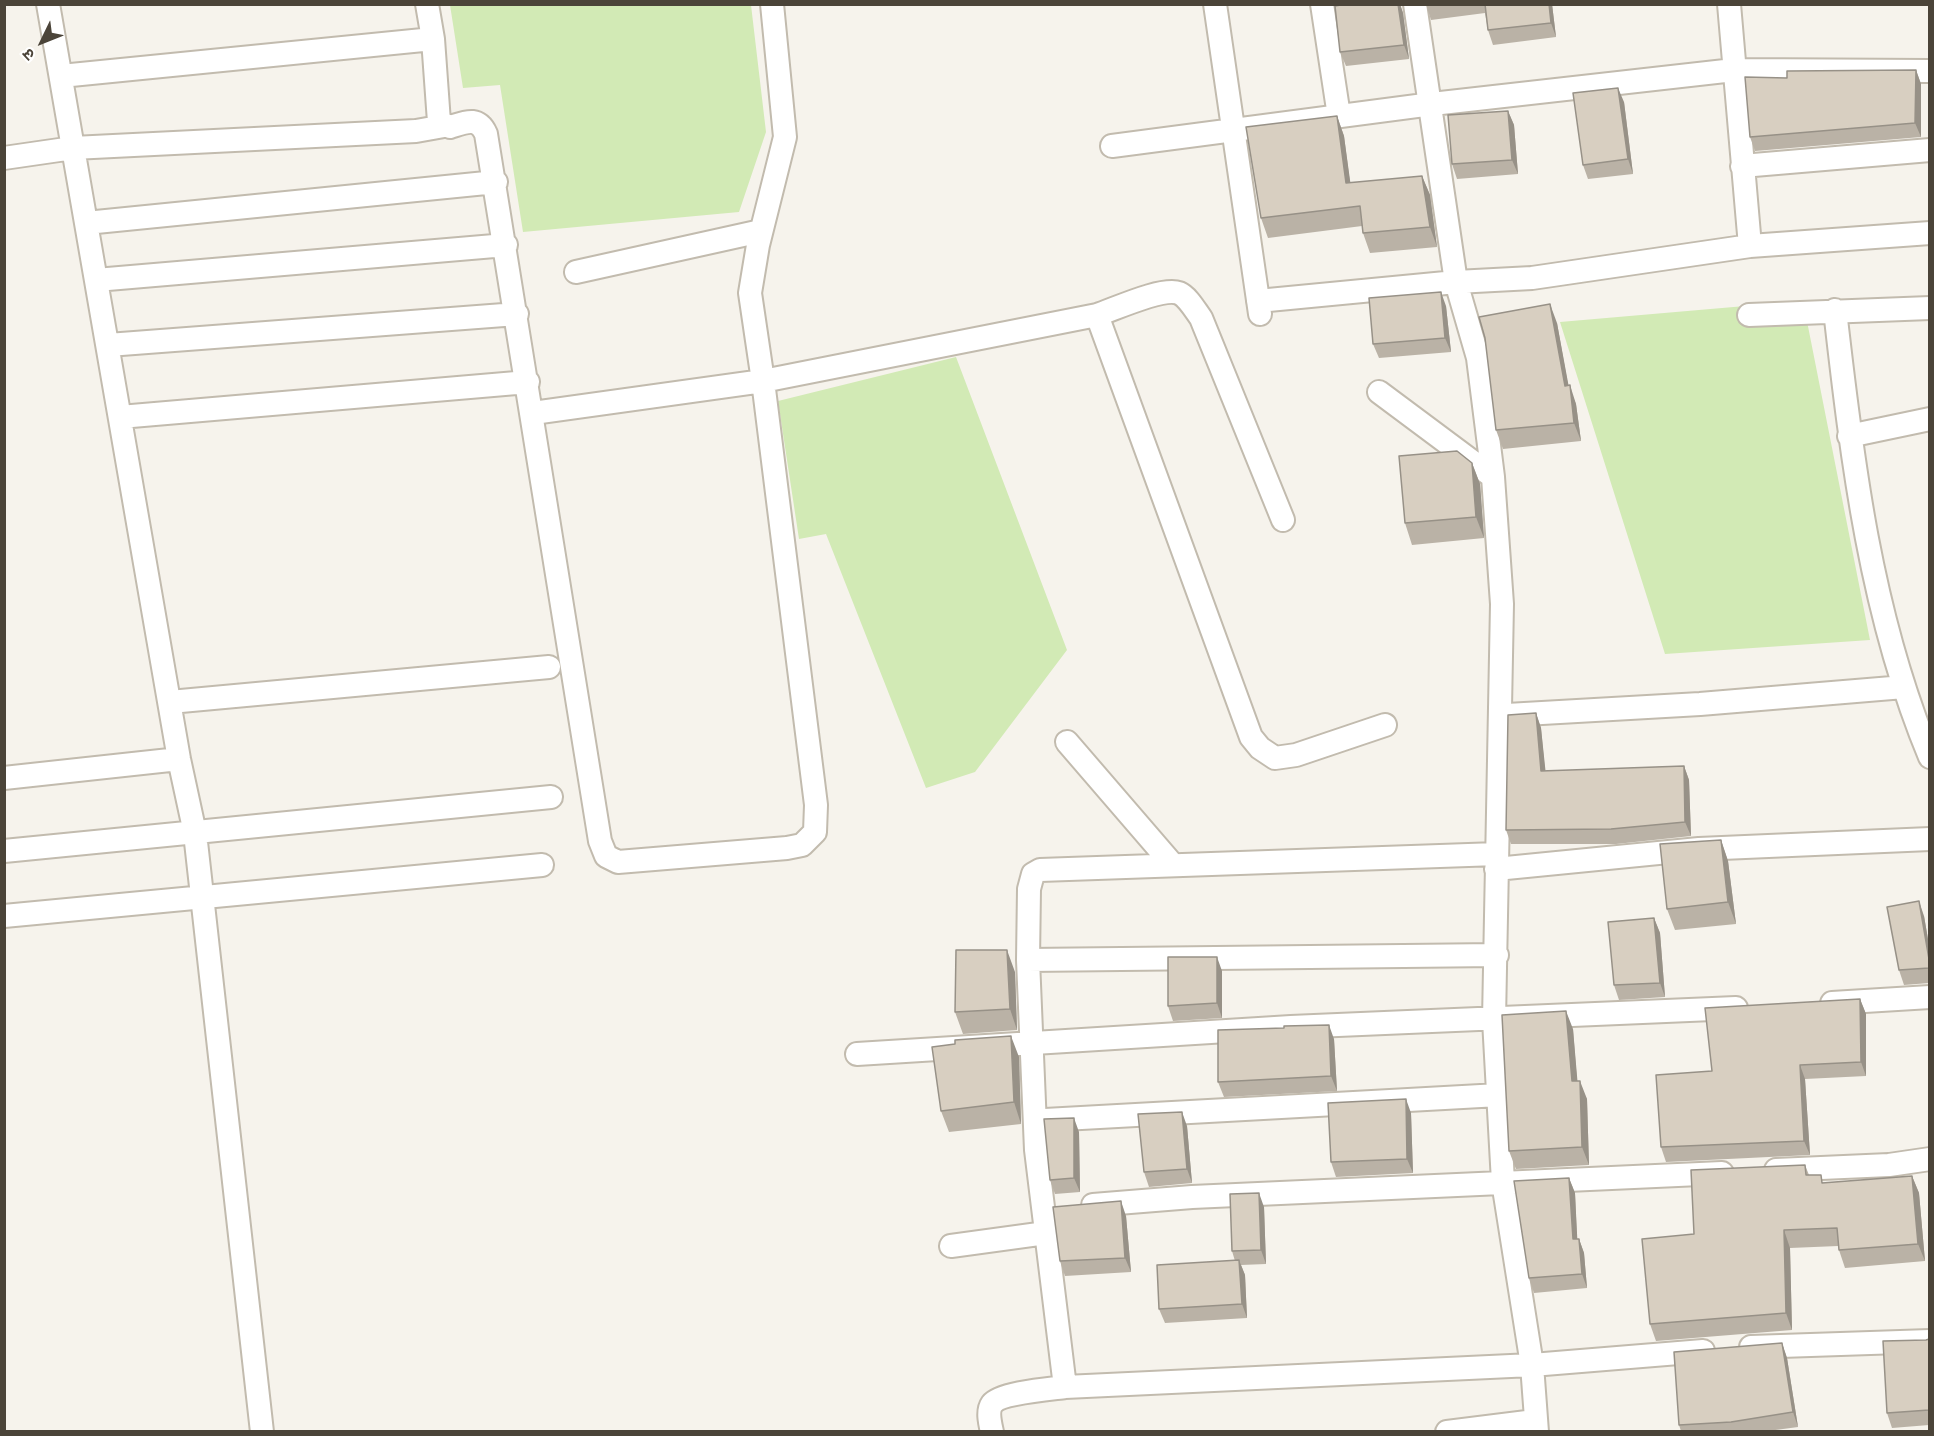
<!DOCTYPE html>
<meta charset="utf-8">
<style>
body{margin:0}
#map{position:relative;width:1934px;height:1436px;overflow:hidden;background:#f6f3ec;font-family:Roboto,"Noto Sans Devanagari",sans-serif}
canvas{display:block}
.frame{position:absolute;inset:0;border:6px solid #4b4439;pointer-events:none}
.north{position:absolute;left:12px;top:12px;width:60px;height:60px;-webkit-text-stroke:4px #fff;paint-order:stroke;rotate:227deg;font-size:16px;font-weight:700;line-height:24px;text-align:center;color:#4b4439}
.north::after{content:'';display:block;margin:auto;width:21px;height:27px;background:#4b4439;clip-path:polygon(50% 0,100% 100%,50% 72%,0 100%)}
</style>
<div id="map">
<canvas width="1934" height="1436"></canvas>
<div class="frame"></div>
<div class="north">उ</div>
</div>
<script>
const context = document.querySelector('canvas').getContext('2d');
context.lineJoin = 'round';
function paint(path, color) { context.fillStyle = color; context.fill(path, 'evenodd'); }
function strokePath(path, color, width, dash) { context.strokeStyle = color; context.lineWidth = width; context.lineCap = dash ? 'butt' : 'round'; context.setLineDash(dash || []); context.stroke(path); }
const green = new Path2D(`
 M 450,5 L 751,5 L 766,132 L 739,212 L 523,232 L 500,85 L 463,88 Z
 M 1803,301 L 1870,640 L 1665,654 L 1560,322 Z
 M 956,357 L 1067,650 L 975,772 L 926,788 L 826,534 L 799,539 L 778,401 Z`);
const minor = new Path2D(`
 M 48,4 L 179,759 L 195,833 L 262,1432
 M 427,4 L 433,39 L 439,122 L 450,127 C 466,122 478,116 486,134 L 600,841 L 606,856 L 618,862 L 787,848 L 802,845 L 815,832 L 816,805 L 763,381 L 750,293 L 758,245 L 785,137 L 772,4
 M 1215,4 L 1260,314
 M 1322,4 L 1339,116
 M 1415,4 L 1456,282 L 1478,358 L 1493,477 L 1502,604 L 1494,1020 L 1503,1182 L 1532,1365 L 1537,1432
 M 61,76 L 433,39
 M 1112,146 L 1432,104 L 1734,70 L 1930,71
 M 4,158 L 73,148 L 416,131 L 444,126
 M 1742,166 L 1930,150
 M 86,223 L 496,182
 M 1750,246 L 1930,233
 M 576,272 L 761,231
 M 96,280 L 506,245
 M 1258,301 L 1456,282 L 1532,278 L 1750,246 L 1729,4
 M 1835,310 C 1852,461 1871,616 1930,757
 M 1097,315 C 1115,309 1162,287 1179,293 C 1188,297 1195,310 1201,318 L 1283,520
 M 1749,315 L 1930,308
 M 108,345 L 517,314
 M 1379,392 L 1493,477
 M 533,413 L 763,381 L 1097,315 L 1251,737 L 1260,748 L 1275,758 L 1296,755 L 1385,725
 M 120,417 L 528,382
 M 1849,436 L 1930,419
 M 170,702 L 549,667
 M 1507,715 L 1700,704 L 1904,687
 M 1067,742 L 1173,865
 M 4,778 L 179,759
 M 4,851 L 551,797
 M 1497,854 L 1040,870 L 1033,874 L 1029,889 L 1028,960 L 1036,1150 L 1065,1387 L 1532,1365 L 1703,1351
 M 1496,869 L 1699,849 L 1930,839
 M 4,916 L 542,865
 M 1028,960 L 1497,955
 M 1832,1003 L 1930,997
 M 857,1054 L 1291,1027 L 1736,1008
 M 1045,1120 L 1499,1095
 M 1776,1170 L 1889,1165 L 1930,1159
 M 1093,1205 L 1192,1197 L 1722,1173
 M 951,1246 L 1046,1233
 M 1751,1347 L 1930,1341
 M 992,1432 C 990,1423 987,1411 992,1404 C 1000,1393 1050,1389 1065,1387
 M 1447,1432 L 1535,1421`);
const wall = new Path2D(`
 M 1346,4 L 1400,4 L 1403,13 L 1409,59 L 1346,66 L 1340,52 Z
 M 1426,4 L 1552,4 L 1556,37 L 1493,45 L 1488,30 L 1485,13 L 1431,20 Z
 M 1916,70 L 1921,84 L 1921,137 L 1755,151 L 1750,137 L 1787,78 Z
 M 1624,102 L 1633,174 L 1588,179 L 1583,165 Z
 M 1508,111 L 1514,125 L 1518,174 L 1457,179 L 1452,164 Z
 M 1337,116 L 1344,136 L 1350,183 L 1422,176 L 1430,195 L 1437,247 L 1370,253 L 1363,233 L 1362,226 L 1268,238 L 1261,218 Z
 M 1446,306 L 1451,352 L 1379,358 L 1373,344 Z
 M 1557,323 L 1568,385 L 1576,404 L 1581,441 L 1503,449 L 1496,430 Z
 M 1472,463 L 1480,484 L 1484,538 L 1412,545 L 1405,523 Z
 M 1536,713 L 1541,728 L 1545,771 L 1684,766 L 1689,780 L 1691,836 L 1616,844 L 1511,844 L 1506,830 Z
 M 1721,840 L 1728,861 L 1736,924 L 1675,930 L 1667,909 Z
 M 1924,916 L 1929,945 L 1929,983 L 1904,985 L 1899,970 Z
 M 1654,918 L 1660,933 L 1665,997 L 1619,1000 L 1614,985 Z
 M 1222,971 L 1222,1018 L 1173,1021 L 1168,1006 Z
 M 1015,972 L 1017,1030 L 963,1034 L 955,1012 Z
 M 1860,999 L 1866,1014 L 1866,1076 L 1805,1079 L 1810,1155 L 1666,1162 L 1661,1147 L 1712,1071 Z
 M 1573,1029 L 1577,1081 L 1587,1099 L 1589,1165 L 1516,1169 L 1509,1151 Z
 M 1334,1039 L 1337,1091 L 1224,1097 L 1218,1082 Z
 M 1019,1057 L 1021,1124 L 949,1132 L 941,1111 Z
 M 1411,1113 L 1413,1173 L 1336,1177 L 1331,1162 Z
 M 1187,1126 L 1192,1183 L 1149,1187 L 1144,1172 Z
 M 1079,1132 L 1080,1192 L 1055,1194 L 1050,1180 Z
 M 1805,1165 L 1809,1175 L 1824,1183 L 1912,1176 L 1919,1193 L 1925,1261 L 1845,1268 L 1839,1250 L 1838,1246 L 1790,1248 L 1792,1330 L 1656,1341 L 1650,1324 L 1694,1234 Z
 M 1569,1178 L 1575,1193 L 1577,1239 L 1579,1239 L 1584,1253 L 1587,1288 L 1534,1293 L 1529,1278 Z
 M 1264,1207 L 1266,1264 L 1241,1265 L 1245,1275 L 1247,1318 L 1165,1323 L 1159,1309 L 1235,1261 L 1232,1251 Z
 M 1126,1216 L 1131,1272 L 1065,1276 L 1060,1261 Z
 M 1929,1339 L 1929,1425 L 1892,1428 L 1887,1413 L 1926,1340 Z
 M 1782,1343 L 1787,1358 L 1798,1427 L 1768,1431 L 1681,1431 L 1679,1425 Z`);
const shadedWall = new Path2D(`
 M 1398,4 L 1400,4 L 1403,13 L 1409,59 L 1404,45 Z
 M 1549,4 L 1552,4 L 1556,37 L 1551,23 Z
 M 1916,70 L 1921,84 L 1921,137 L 1915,123 Z
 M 1618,88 L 1624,102 L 1633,174 L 1628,159 Z
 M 1508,111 L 1514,125 L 1518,174 L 1512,160 Z
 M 1337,116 L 1344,136 L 1353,202 L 1346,183 Z
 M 1422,176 L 1430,195 L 1437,247 L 1430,227 Z
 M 1441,292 L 1446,306 L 1451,352 L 1445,338 Z
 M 1550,304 L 1557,323 L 1572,404 L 1565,386 Z
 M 1570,385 L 1576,404 L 1581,441 L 1574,423 Z
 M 1472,463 L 1480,484 L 1484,538 L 1476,517 Z
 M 1536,713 L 1541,728 L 1547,785 L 1541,771 Z
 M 1684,766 L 1689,780 L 1691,836 L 1685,822 Z
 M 1721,840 L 1728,861 L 1736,924 L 1728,902 Z
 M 1919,901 L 1924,916 L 1929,945 L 1929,959 Z
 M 1654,918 L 1660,933 L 1665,997 L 1660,983 Z
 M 1007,950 L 1015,972 L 1017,1030 L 1010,1009 Z
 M 1217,957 L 1222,971 L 1222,1018 L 1217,1003 Z
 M 1860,999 L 1866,1014 L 1866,1076 L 1861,1062 Z
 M 1566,1011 L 1573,1029 L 1579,1099 L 1572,1081 Z
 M 1329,1025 L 1334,1039 L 1337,1091 L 1331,1076 Z
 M 1011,1036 L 1019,1057 L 1021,1124 L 1014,1102 Z
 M 1800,1065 L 1805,1079 L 1810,1155 L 1804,1141 Z
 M 1580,1081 L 1587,1099 L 1589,1165 L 1582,1147 Z
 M 1406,1099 L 1411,1113 L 1413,1173 L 1407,1159 Z
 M 1182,1112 L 1187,1126 L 1192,1183 L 1187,1169 Z
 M 1074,1118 L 1079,1132 L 1080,1192 L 1074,1178 Z
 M 1912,1176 L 1919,1193 L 1925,1261 L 1918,1244 Z
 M 1569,1178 L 1575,1193 L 1578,1253 L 1573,1239 Z
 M 1259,1193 L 1264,1207 L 1266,1264 L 1261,1250 Z
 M 1121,1201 L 1126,1216 L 1131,1272 L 1125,1258 Z
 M 1784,1230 L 1790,1248 L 1792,1330 L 1786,1313 Z
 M 1579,1239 L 1584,1253 L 1587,1288 L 1582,1274 Z
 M 1239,1260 L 1245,1275 L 1247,1318 L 1242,1304 Z
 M 1782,1343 L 1787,1358 L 1798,1427 L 1793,1412 Z`);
const building = new Path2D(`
 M 1346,4 L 1398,4 L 1404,45 L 1340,52 L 1335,6 Z
 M 1485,4 L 1549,4 L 1551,23 L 1488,30 Z
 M 1916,70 L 1915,123 L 1750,137 L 1745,77 L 1787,78 L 1787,71 Z
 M 1618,88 L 1628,159 L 1583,165 L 1573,93 Z
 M 1508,111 L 1512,160 L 1452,164 L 1448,115 Z
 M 1337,116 L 1346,183 L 1422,176 L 1430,227 L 1363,233 L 1360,206 L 1261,218 L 1246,127 Z
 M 1441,292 L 1445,338 L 1373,344 L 1369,298 Z
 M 1550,304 L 1565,386 L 1570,385 L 1574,423 L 1496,430 L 1485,338 L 1479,317 Z
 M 1457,451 L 1472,463 L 1476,517 L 1405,523 L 1399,456 Z
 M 1536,713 L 1541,771 L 1684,766 L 1685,822 L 1611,829 L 1506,830 L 1508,715 Z
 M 1721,840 L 1728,902 L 1667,909 L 1660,844 Z
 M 1919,901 L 1929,959 L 1929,968 L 1899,970 L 1887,907 Z
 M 1654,918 L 1660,983 L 1614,985 L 1608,922 Z
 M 956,950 L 1007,950 L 1010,1009 L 955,1012 Z
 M 1168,957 L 1217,957 L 1217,1003 L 1168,1006 Z
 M 1860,999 L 1861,1062 L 1800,1065 L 1804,1141 L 1661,1147 L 1656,1075 L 1712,1071 L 1705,1008 Z
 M 1566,1011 L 1572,1081 L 1580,1081 L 1582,1147 L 1509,1151 L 1502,1015 Z
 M 1329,1025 L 1331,1076 L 1218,1082 L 1218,1030 L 1284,1028 L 1284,1026 Z
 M 1011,1036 L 1014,1102 L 941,1111 L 932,1047 L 955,1044 L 955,1040 Z
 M 1406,1099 L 1407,1159 L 1331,1162 L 1328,1103 Z
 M 1182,1112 L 1187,1169 L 1144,1172 L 1138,1114 Z
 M 1074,1118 L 1074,1178 L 1050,1180 L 1044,1119 Z
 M 1805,1165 L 1806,1175 L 1821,1175 L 1822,1183 L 1912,1176 L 1918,1244 L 1839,1250 L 1837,1228 L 1784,1230 L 1786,1313 L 1650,1324 L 1642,1239 L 1694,1234 L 1691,1170 Z
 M 1569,1178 L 1573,1239 L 1579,1239 L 1582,1274 L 1529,1278 L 1514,1181 Z
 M 1259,1193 L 1261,1250 L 1232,1251 L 1230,1194 Z
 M 1121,1201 L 1125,1258 L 1060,1261 L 1053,1207 Z
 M 1239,1260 L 1242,1304 L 1159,1309 L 1157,1265 Z
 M 1929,1339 L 1929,1410 L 1887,1413 L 1883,1341 L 1926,1340 Z
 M 1782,1343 L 1793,1412 L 1731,1422 L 1679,1425 L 1674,1352 Z`);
paint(green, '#d2eab5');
strokePath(minor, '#c2bbae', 26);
strokePath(minor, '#fff', 22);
paint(wall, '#bab2a6');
paint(shadedWall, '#979187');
paint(building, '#d8cfc1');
strokePath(building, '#979187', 1.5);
</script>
